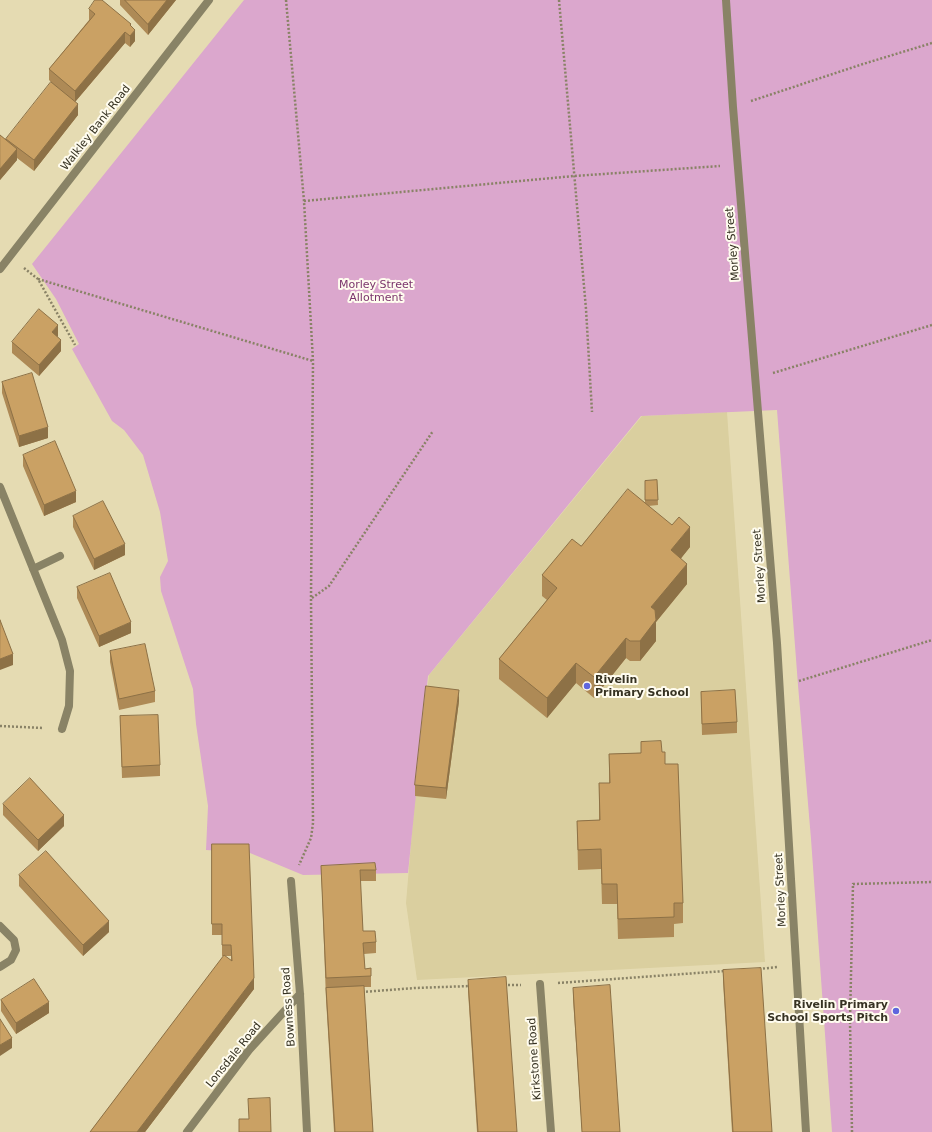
<!DOCTYPE html>
<style>
body{margin:0}
canvas{display:block;background:#e5dbb2}
</style>
<canvas width="932" height="1132"></canvas>
<script>
const context = document.querySelector('canvas').getContext('2d');
context.lineJoin = 'round';
function paint(path, color) { context.fillStyle = color; context.fill(path, 'evenodd'); }
function strokePath(path, color, width, dash) { context.strokeStyle = color; context.lineWidth = width; context.lineCap = dash ? 'butt' : 'round'; context.setLineDash(dash || []); context.stroke(path); }
function write(font, color, halo, rows, align = 'center') {
  context.font = font + ' "DejaVu Sans",sans-serif'; context.lineWidth = 4; context.setLineDash([]); context.textBaseline = 'middle'; context.strokeStyle = halo; context.fillStyle = color; for (const [text, x, y, turn = 0] of rows) {
    context.save(); context.translate(x, y); context.rotate((+turn || 0) * Math.PI / 180); context.textAlign = isNaN(turn) ? turn : align; if (halo) context.strokeText(text, 0, 0); context.fillText(text, 0, 0); context.restore();
  }
}
const built = new Path2D(`
 M 727,412 L 765,962 L 417,980 L 406,903 L 415,796 L 429,675 L 642,416 Z`);
const green = new Path2D(`
 M 244,0 L 932,0 L 932,1132 L 832,1132 L 811,839 L 798,685 L 777,410 L 641,416 L 428,676 L 408,873 L 303,875 L 250,853 L 206,850 L 208,806 L 196,724 L 193,689 L 161,591 L 160,577 L 168,561 L 160,512 L 143,455 L 124,430 L 112,421 L 72,349 L 79,344 L 56,299 L 32,264 Z`);
const path = new Path2D(`
 M 286,0 L 304,201 L 313,361 L 311,598 L 313,823 L 311,838 L 299,865
 M 559,0 L 586,309 L 592,412
 M 751,101 L 863,64 L 932,43
 M 304,201 L 574,176 L 720,166
 M 24,268 L 38,279 L 75,345
 M 38,279 L 313,361
 M 773,373 L 932,325
 M 312,598 L 329,586 L 433,431
 M 799,681 L 932,640
 M 0,726 L 43,728
 M 759,969 L 778,967
 M 558,983 L 725,971
 M 504,985 L 521,985
 M 362,992 L 415,988 L 471,986
 M 852,1132 L 850,1021 L 853,884 L 932,882`);
const minor = new Path2D(`
 M 726,0 L 733,107 L 777,643 L 806,1132
 M 0,269 L 209,0
 M 0,487 L 62,640 L 70,671 L 69,706 L 62,729
 M 33,569 L 60,556
 M 291,881 L 300,994 L 307,1132
 M 0,926 L 14,940 L 16,950 L 11,960 L 0,967
 M 540,984 L 551,1132
 M 187,1132 L 249,1050 L 300,994`);
const wall = new Path2D(`
 M 120,0 L 176,0 L 148,35 L 120,5 Z
 M 89,9 L 131,26 L 135,41 L 130,47 L 125,43 L 75,102 L 78,115 L 34,171 L 17,158 L 17,160 L 0,180 L 0,135 L 6,140 L 6,139 L 54,85 L 49,80 L 49,69 L 89,20 Z
 M 58,336 L 57,337 L 61,351 L 39,376 L 12,353 L 12,342 Z
 M 2,382 L 48,438 L 19,447 L 2,393 Z
 M 23,455 L 76,502 L 44,516 L 23,466 Z
 M 657,480 L 658,505 L 648,506 L 690,547 L 681,558 L 687,584 L 656,622 L 656,641 L 640,661 L 630,661 L 626,658 L 594,698 L 576,683 L 547,718 L 499,679 L 499,659 L 547,600 L 542,596 L 542,575 L 581,546 L 645,504 L 645,481 Z
 M 73,516 L 125,555 L 94,570 L 73,527 Z
 M 77,587 L 131,633 L 99,647 L 77,598 Z
 M 110,651 L 155,691 L 155,702 L 119,710 L 110,662 Z
 M 701,692 L 737,722 L 737,733 L 702,735 Z
 M 459,701 L 446,799 L 415,796 L 415,785 Z
 M 120,716 L 160,765 L 160,776 L 122,778 Z
 M 662,752 L 665,764 L 683,903 L 683,923 L 674,924 L 674,937 L 618,939 L 617,904 L 602,904 L 601,869 L 578,870 L 577,821 L 599,820 L 599,783 L 609,783 L 609,754 Z
 M 3,804 L 64,826 L 38,851 L 3,815 Z
 M 212,844 L 254,989 L 145,1132 L 90,1132 L 224,956 L 222,956 L 222,935 L 212,935 ZM 225,956 L 231,956 L 231,960 Z
 M 321,866 L 376,870 L 376,881 L 360,881 L 363,931 L 376,942 L 376,953 L 364,954 L 365,969 L 371,968 L 371,987 L 364,987 L 373,1132 L 334,1132 L 326,999 Z
 M 19,875 L 109,932 L 83,956 L 19,886 Z
 M 723,970 L 772,1132 L 732,1132 L 723,981 Z
 M 468,980 L 517,1132 L 477,1132 L 468,991 Z
 M 573,988 L 620,1132 L 582,1132 L 573,999 Z
 M 1,1000 L 49,1013 L 16,1034 L 1,1011 Z`);
const shadedWall = new Path2D(`
 M 167,0 L 176,0 L 148,35 L 148,24 Z
 M 135,30 L 135,41 L 130,47 L 130,36 Z
 M 125,32 L 125,43 L 75,102 L 75,91 Z
 M 78,104 L 78,115 L 34,171 L 34,160 Z
 M 17,149 L 17,160 L 0,180 L 0,169 Z
 M 58,325 L 58,336 L 52,343 L 52,332 Z
 M 61,340 L 61,351 L 39,376 L 39,365 Z
 M 48,427 L 48,438 L 19,447 L 19,436 Z
 M 76,491 L 76,502 L 44,516 L 44,505 Z
 M 690,527 L 690,547 L 671,571 L 671,550 Z
 M 125,544 L 125,555 L 94,570 L 94,559 Z
 M 687,564 L 687,584 L 656,622 L 656,641 L 640,661 L 640,641 L 651,607 Z
 M 131,622 L 131,633 L 99,647 L 99,636 Z
 M 626,638 L 626,658 L 594,698 L 594,677 Z
 M 13,654 L 13,665 L 0,670 L 0,659 Z
 M 576,663 L 576,683 L 547,718 L 547,698 Z
 M 459,690 L 459,701 L 446,799 L 446,788 Z
 M 64,815 L 64,826 L 38,851 L 38,840 Z
 M 109,921 L 109,932 L 83,956 L 83,945 Z
 M 254,978 L 254,989 L 145,1132 L 137,1132 Z
 M 49,1002 L 49,1013 L 16,1034 L 16,1023 Z
 M 12,1038 L 12,1048 L 0,1056 L 0,1045 Z`);
const building = new Path2D(`
 M 95,0 L 102,0 L 131,24 L 130,25 L 135,30 L 130,36 L 125,32 L 75,91 L 49,69 L 95,14 L 89,9 Z
 M 125,0 L 167,0 L 148,24 Z
 M 51,82 L 78,104 L 34,160 L 6,139 Z
 M 0,135 L 17,149 L 0,169 Z
 M 39,309 L 58,325 L 52,332 L 61,340 L 39,365 L 12,342 Z
 M 32,373 L 48,427 L 19,436 L 2,382 Z
 M 55,441 L 76,491 L 44,505 L 23,455 Z
 M 657,480 L 658,500 L 645,500 L 645,481 Z
 M 628,489 L 672,525 L 679,517 L 690,527 L 671,550 L 687,564 L 651,607 L 655,610 L 656,620 L 640,641 L 630,641 L 626,638 L 594,677 L 576,663 L 547,698 L 499,659 L 557,588 L 542,575 L 572,539 L 581,546 Z
 M 103,501 L 125,544 L 94,559 L 73,516 Z
 M 110,573 L 131,622 L 99,636 L 77,587 Z
 M 0,620 L 13,654 L 0,659 Z
 M 145,644 L 155,691 L 119,699 L 110,651 Z
 M 426,686 L 459,690 L 446,788 L 415,785 Z
 M 735,690 L 737,722 L 702,724 L 701,692 Z
 M 158,715 L 160,765 L 122,767 L 120,716 Z
 M 661,741 L 662,752 L 665,752 L 665,764 L 678,764 L 683,903 L 674,903 L 674,917 L 618,919 L 617,884 L 602,884 L 601,849 L 578,850 L 577,821 L 600,820 L 599,783 L 610,783 L 609,754 L 641,753 L 641,742 Z
 M 30,778 L 64,815 L 38,840 L 3,804 Z
 M 212,844 L 249,844 L 254,978 L 137,1132 L 90,1132 L 224,955 L 232,961 L 231,945 L 222,945 L 222,924 L 212,924 Z
 M 46,851 L 109,921 L 83,945 L 19,875 Z
 M 375,863 L 376,870 L 360,870 L 363,931 L 375,931 L 376,942 L 363,943 L 365,969 L 371,968 L 371,976 L 326,978 L 321,866 Z
 M 761,968 L 772,1132 L 733,1132 L 723,970 Z
 M 506,977 L 517,1132 L 478,1132 L 468,980 Z
 M 34,979 L 49,1002 L 16,1023 L 1,1000 Z
 M 610,985 L 620,1132 L 582,1132 L 573,988 Z
 M 364,986 L 373,1132 L 335,1132 L 326,988 Z
 M 0,1019 L 12,1038 L 0,1045 Z
 M 270,1098 L 271,1132 L 239,1132 L 239,1119 L 249,1119 L 248,1099 Z`);
const markers = [
 [587,686,4,"#5f66de"],
 [896,1011,4,"#5f66de"]
];
const streetNames = [
 ["Walkley Bank Road",96,128,-52],
 ["Morley Street",733,244,-95],
 ["Morley Street",760,566,-94],
 ["Morley Street",781,890,-93],
 ["Bowness Road",289,1007,-94],
 ["Lonsdale Road",234,1055,-51],
 ["Kirkstone Road",535,1059,-94]
];
const parkNames = [
 ["Morley Street",376,285],
 ["Allotment",376,298]
];
const poiNames = [
 ["Rivelin",595,680],
 ["Primary School",595,693],
 ["Rivelin Primary",888,1005,"right"],
 ["School Sports Pitch",888,1018,"right"]
];
paint(built, '#dacf9f');
paint(green, '#dba7cd');
strokePath(path, '#898266', 2.5, [2, 2]);
strokePath(minor, '#898366', 8);
paint(wall, '#ae8a56');
paint(shadedWall, '#8d7146');
paint(building, '#caa164');
strokePath(building, '#8d7146', 1);
for (const [x, y, r, color] of markers) { const dot = new Path2D(); dot.arc(x, y, r, 0, 2 * Math.PI); context.fillStyle = color; context.fill(dot); strokePath(dot, '#fffcef', 1.5); }
write('11px', '#363222', '#fffcef', streetNames);
write('11px', '#7b346c', '#fffcef', parkNames);
write('bold 11px', '#363222', '#fffcef', poiNames, 'left');
</script>
